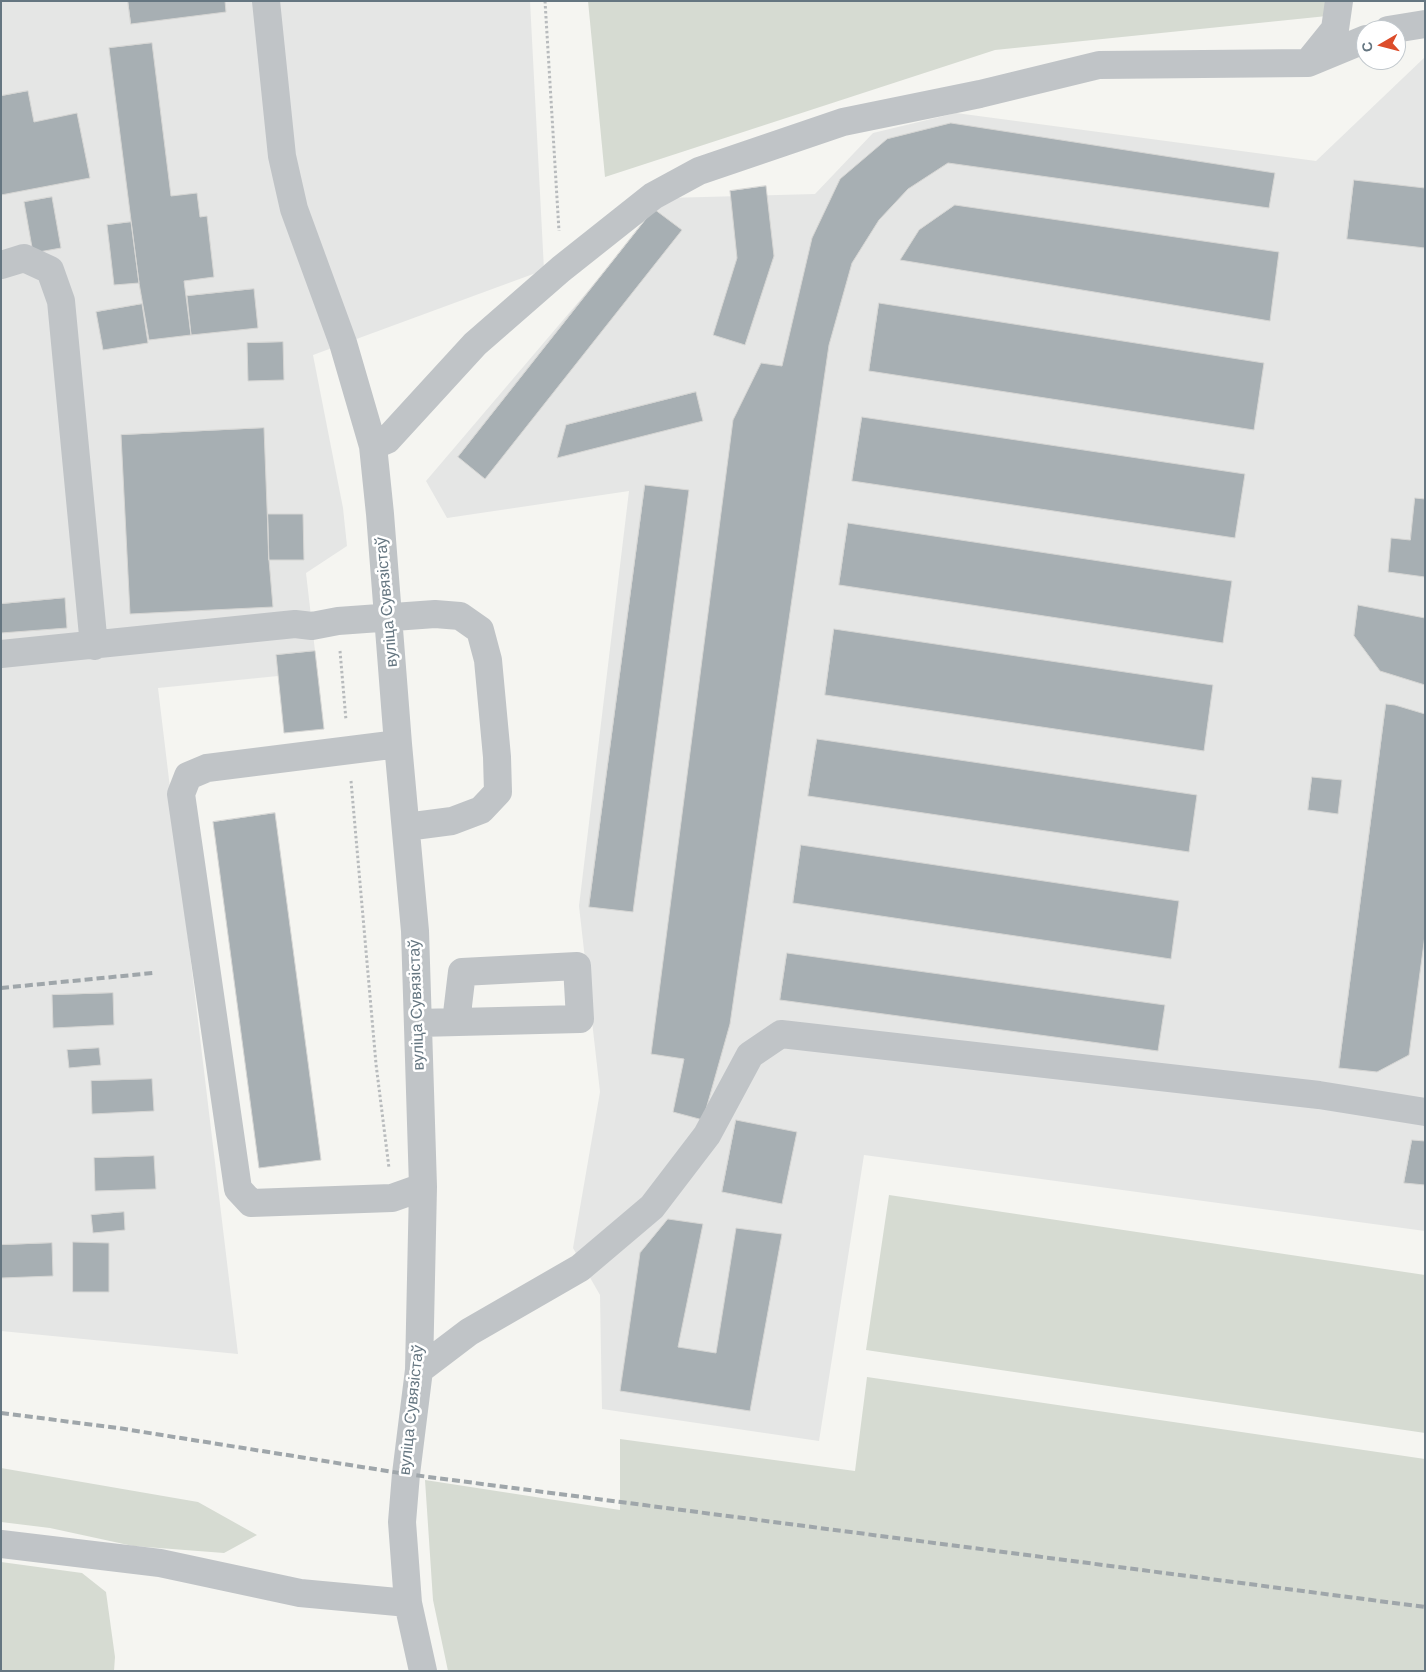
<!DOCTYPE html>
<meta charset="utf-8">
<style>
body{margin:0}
#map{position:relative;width:1426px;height:1672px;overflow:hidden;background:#f5f5f1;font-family:Helvetica,sans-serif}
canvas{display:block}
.frame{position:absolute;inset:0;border:2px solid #657681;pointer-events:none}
.north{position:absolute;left:1356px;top:20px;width:50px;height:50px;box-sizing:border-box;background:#fff;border:1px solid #c1c8cd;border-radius:50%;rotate:262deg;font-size:14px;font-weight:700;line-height:20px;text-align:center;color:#657681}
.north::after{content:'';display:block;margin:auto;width:18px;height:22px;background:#dc4c2a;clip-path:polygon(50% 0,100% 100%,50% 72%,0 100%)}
</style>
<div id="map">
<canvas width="1426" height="1672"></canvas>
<div class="frame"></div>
<div class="north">С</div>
</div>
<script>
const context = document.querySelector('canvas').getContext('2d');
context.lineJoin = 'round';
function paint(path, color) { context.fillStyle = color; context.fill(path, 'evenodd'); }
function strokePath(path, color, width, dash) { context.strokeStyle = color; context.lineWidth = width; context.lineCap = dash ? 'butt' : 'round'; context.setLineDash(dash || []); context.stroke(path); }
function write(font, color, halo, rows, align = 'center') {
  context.font = font + ' Helvetica,sans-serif'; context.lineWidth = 5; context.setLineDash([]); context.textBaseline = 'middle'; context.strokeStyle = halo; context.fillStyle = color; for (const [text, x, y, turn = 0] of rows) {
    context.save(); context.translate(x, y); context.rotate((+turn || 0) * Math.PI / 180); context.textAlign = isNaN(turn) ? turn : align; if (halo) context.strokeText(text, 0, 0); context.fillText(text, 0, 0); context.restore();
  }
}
const built = new Path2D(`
 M 1,1 L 530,1 L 544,270 L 313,355 L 343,508 L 347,546 L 306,573 L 324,729 L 284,733 L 278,676 L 158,688 L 238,1354 L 1,1331 Z
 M 1425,57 L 1425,1231 L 864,1155 L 819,1441 L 602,1409 L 600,1295 L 573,1248 L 600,1092 L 579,906 L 629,491 L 447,518 L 426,481 L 667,198 L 815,194 L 873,133 L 956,113 L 1316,161 Z`);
const green = new Path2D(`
 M 588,1 L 1328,1 L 1327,16 L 995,50 L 605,177 Z
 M 889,1195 L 1425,1275 L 1425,1433 L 866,1350 Z
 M 867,1377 L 1425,1459 L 1425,1671 L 448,1671 L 433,1600 L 425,1480 L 620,1510 L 620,1439 L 855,1471 Z
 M 1,1468 L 198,1502 L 257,1535 L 224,1553 L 133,1546 L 50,1528 L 1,1522 Z
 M 1,1562 L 82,1573 L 106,1592 L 115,1657 L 114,1671 L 1,1671 Z`);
const building = new Path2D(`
 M 128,1 L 225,1 L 226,12 L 131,24 Z
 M 152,43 L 171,196 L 197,193 L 200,217 L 207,216 L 214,277 L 184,281 L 191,335 L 149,340 L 139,283 L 109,48 Z
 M 28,91 L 34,122 L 77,113 L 90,178 L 1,195 L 1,96 Z
 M 951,123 L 1275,173 L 1269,208 L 948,163 L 908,189 L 879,220 L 852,263 L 829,345 L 730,1024 L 703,1120 L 673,1112 L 684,1059 L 651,1054 L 733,420 L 761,363 L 782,366 L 812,238 L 840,179 L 887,139 Z
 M 1354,180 L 1425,188 L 1425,248 L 1347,239 Z
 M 766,186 L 774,256 L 745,345 L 713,335 L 737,258 L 730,191 Z
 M 52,197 L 61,248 L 33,253 L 24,202 Z
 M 955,205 L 1279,252 L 1270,321 L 900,260 L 919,230 Z
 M 654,209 L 682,230 L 485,479 L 458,457 Z
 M 131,222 L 139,283 L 114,285 L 107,225 Z
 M 254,289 L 258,328 L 191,335 L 187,296 Z
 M 879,303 L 1264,363 L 1254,430 L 869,371 Z
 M 142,304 L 148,343 L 103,350 L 96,312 Z
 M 283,342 L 284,380 L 248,381 L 247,343 Z
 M 696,392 L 703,421 L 557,458 L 566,425 Z
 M 862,417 L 1245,474 L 1235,538 L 852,481 Z
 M 264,428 L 269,560 L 273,607 L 130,614 L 121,435 Z
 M 645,485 L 689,490 L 633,912 L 589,907 Z
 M 1415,498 L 1425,499 L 1425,577 L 1388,572 L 1391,538 L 1410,540 Z
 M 268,514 L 303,514 L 304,560 L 269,560 Z
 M 848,523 L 1232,581 L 1223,643 L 839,585 Z
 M 65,598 L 67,628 L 1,633 L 1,604 Z
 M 1358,605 L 1425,618 L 1425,685 L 1380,671 L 1354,636 Z
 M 834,629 L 1213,685 L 1204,751 L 825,695 Z
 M 315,651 L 324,729 L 284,733 L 276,655 Z
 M 1386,704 L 1395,705 L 1425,714 L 1425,935 L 1409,1055 L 1377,1072 L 1339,1068 Z
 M 817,739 L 1197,795 L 1189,852 L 808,796 Z
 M 1312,777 L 1342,780 L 1338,814 L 1308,810 Z
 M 275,813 L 321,1160 L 259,1168 L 213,822 Z
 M 801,845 L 1179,901 L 1171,959 L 793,903 Z
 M 787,953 L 1165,1005 L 1158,1051 L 780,1000 Z
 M 113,993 L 114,1025 L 53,1028 L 52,995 Z
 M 99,1048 L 101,1065 L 69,1068 L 67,1050 Z
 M 152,1079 L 154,1111 L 92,1114 L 91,1081 Z
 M 736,1120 L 797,1132 L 782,1204 L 722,1192 Z
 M 1412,1140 L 1425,1141 L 1425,1185 L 1404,1183 Z
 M 154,1156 L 156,1189 L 95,1191 L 94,1158 Z
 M 124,1212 L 125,1230 L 93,1233 L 91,1215 Z
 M 668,1219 L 703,1224 L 678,1347 L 716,1353 L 736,1228 L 782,1234 L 750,1411 L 620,1391 L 640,1253 Z
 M 73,1242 L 109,1243 L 109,1292 L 73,1292 Z
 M 52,1243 L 53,1276 L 1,1278 L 1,1245 Z`);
const path = new Path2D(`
 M 545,1 L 559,231
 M 340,651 L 346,720
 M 351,781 L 376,1064 L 389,1168`);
const minor = new Path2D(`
 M 266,1 L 282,156 L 294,209 L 343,343 L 373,446 L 380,514 L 398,744 L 415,931 L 423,1187 L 419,1370 L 406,1474 L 402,1522 L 408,1603 L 423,1671
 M 1388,30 L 1425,24
 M 1310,60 L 1335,29 L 1339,1
 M 1,265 L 24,258 L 50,270 L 61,301 L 94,646
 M 373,446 L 387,440 L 475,344 L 561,269 L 653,196 L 699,171 L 843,122 L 980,94 L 1099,65 L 1308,63 L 1366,39
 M 1,654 L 295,624 L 312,626 L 338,621 L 435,614 L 460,616 L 480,630 L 488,660 L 497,757 L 498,792 L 481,810 L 452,821 L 406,827
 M 398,744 L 207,768 L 188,776 L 181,794 L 238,1189 L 251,1203 L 392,1198 L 423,1187
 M 418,1023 L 580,1019 L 577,966 L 462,972 L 456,1022
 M 419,1370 L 469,1332 L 580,1268 L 652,1207 L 707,1135 L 750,1055 L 781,1034 L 1319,1095 L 1425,1112
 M 1,1544 L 160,1563 L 300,1593 L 408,1603`);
const rail = new Path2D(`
 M 1,988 L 153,973
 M 1,1413 L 118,1428 L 406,1474 L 1425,1607`);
const streetNames = [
 ["вуліца Сувязістаў",387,602,-95],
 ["вуліца Сувязістаў",417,1005,-92],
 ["вуліца Сувязістаў",412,1410,-84]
];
paint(built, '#e5e6e5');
paint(green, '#d6dbd2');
paint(building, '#a7afb3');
strokePath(building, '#d6d6d4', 1);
strokePath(path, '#b8bbbd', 3, [2.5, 2.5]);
strokePath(minor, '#c0c4c7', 28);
strokePath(rail, '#9fa6aa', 4, [8, 4]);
write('16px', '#657681', '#fff', streetNames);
</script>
